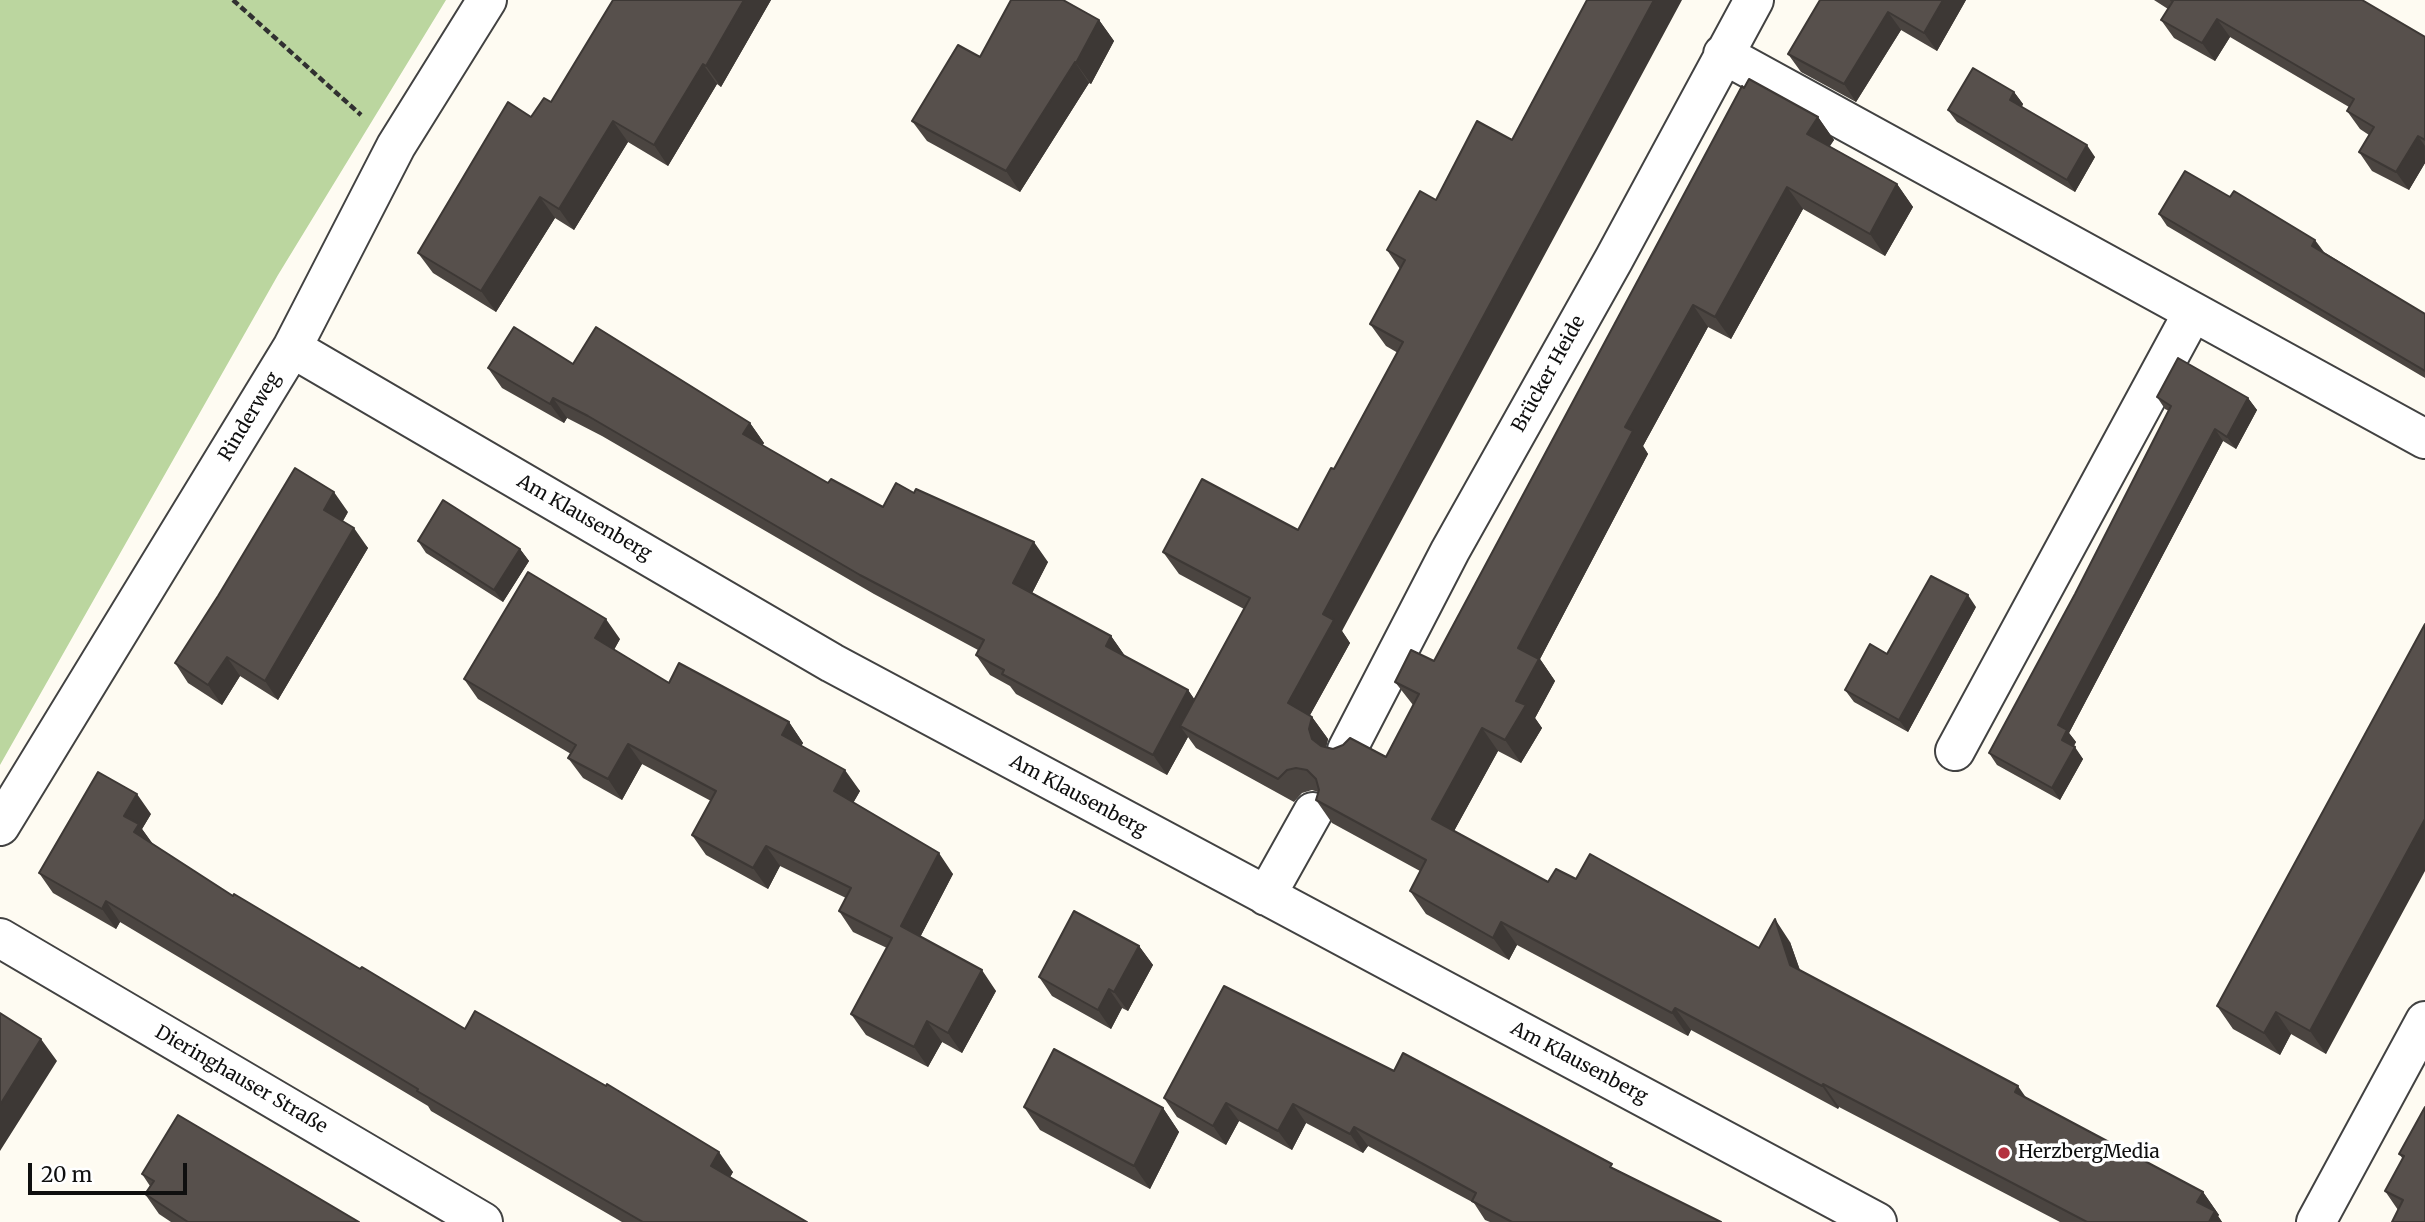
<!DOCTYPE html>
<meta charset="utf-8">
<style>
body{margin:0}
#map{position:relative;width:2425px;height:1222px;overflow:hidden;background:#fefbf2;font-family:Merriweather,serif}
canvas{display:block}
.scale{position:absolute;left:28px;top:1163px;width:159px;height:32px;box-sizing:border-box;border:4px solid #0f0f0f;border-top:0;padding-left:9px;font-size:21px;line-height:24px;white-space:nowrap;color:#0f0f0f;-webkit-text-stroke:5px #fff;paint-order:stroke}
</style>
<div id="map">
<canvas width="2425" height="1222"></canvas>
<div class="scale">20 m</div>
</div>
<script>
const context = document.querySelector('canvas').getContext('2d');
context.lineJoin = 'round';
function paint(path, color) { context.fillStyle = color; context.fill(path, 'evenodd'); }
function strokePath(path, color, width, dash) { context.strokeStyle = color; context.lineWidth = width; context.lineCap = dash ? 'butt' : 'round'; context.setLineDash(dash || []); context.stroke(path); }
function write(font, color, halo, rows, align = 'center') {
  context.font = font + ' Merriweather,serif'; context.lineWidth = 7; context.setLineDash([]); context.textBaseline = 'middle'; context.strokeStyle = halo; context.fillStyle = color; for (const [text, x, y, turn = 0] of rows) {
    context.save(); context.translate(x, y); context.rotate((+turn || 0) * Math.PI / 180); context.textAlign = isNaN(turn) ? turn : align; if (halo) context.strokeText(text, 0, 0); context.fillText(text, 0, 0); context.restore();
  }
}
const forest = new Path2D(`
 M 0,0 L 446,0 L 278,275 L 0,765 Z`);
const path = new Path2D(`
 M 233,0 L 361,115`);
const minor = new Path2D(`
 M 1723,54 L 2425,439
 M 292,348 L 832,663 L 1877,1222
 M 1347,750 L 1450,551 L 1614,259 L 1754,0
 M 1955,751 L 2193,312
 M 0,826 L 292,348 L 396,146 L 487,0
 M 1266,896 L 1313,812
 M 0,938 L 483,1222
 M 2316,1222 L 2425,1021`);
const wall = new Path2D(`
 M 613,0 L 771,0 L 721,87 L 717,84 L 668,166 L 628,142 L 574,230 L 555,218 L 496,312 L 433,273 L 418,253 L 551,102 Z
 M 1820,0 L 1966,0 L 1937,51 L 1901,30 L 1856,102 L 1801,72 L 1788,54 Z
 M 2154,0 L 2362,0 L 2425,37 L 2425,163 L 2409,190 L 2372,171 L 2359,152 L 2369,135 L 2360,129 L 2347,111 L 2349,107 L 2230,37 L 2215,61 L 2174,38 L 2161,20 L 2168,9 Z
 M 1099,20 L 1114,41 L 1091,84 L 1089,83 L 1020,192 L 927,141 L 912,121 L 980,57 Z
 M 1744,88 L 1818,117 L 1834,140 L 1829,146 L 1897,184 L 1913,207 L 1885,256 L 1803,209 L 1731,339 L 1708,327 L 1643,446 L 1648,454 L 1540,659 L 1555,681 L 1535,718 L 1542,728 L 1521,763 L 1498,751 L 1454,831 L 1548,882 L 1576,879 L 1759,948 L 1790,942 L 1800,970 L 2027,1099 L 2203,1192 L 2219,1215 L 2218,1216 L 2222,1222 L 2060,1222 L 1839,1107 L 1838,1109 L 1691,1030 L 1688,1036 L 1517,945 L 1509,960 L 1426,914 L 1410,891 L 1420,871 L 1332,823 L 1316,800 L 1318,792 L 1312,790 L 1302,793 L 1294,802 L 1196,748 L 1188,737 L 1167,775 L 1016,694 L 1010,686 L 990,675 L 976,655 L 978,650 L 874,594 L 602,436 L 567,418 L 564,423 L 502,388 L 488,368 L 573,364 L 750,423 L 764,443 L 762,445 L 828,483 L 883,507 L 914,493 L 1048,562 L 1032,593 L 1111,636 L 1125,656 L 1188,690 L 1194,699 L 1244,609 L 1179,574 L 1163,552 L 1298,530 L 1334,469 L 1398,353 L 1386,346 L 1370,324 L 1400,269 L 1387,250 L 1436,200 L 1342,631 L 1350,643 L 1310,715 L 1312,717 L 1328,739 L 1326,748 L 1386,757 L 1413,705 L 1395,682 L 1434,661 Z
 M 2014,92 L 2023,104 L 2022,107 L 2095,157 L 2075,192 L 1957,122 L 1948,110 Z
 M 2159,214 L 2324,252 L 2425,314 L 2425,378 L 2167,226 Z
 M 2157,397 L 2248,398 L 2257,410 L 2236,449 L 2223,441 L 2069,733 L 2076,742 L 2073,746 L 2083,759 L 2060,800 L 1997,765 L 1989,753 L 2075,594 L 2169,411 L 2165,409 Z
 M 348,512 L 343,521 L 368,548 L 278,700 L 240,676 L 222,705 L 188,683 L 175,663 Z
 M 418,541 L 520,549 L 529,561 L 503,602 L 426,553 Z
 M 1976,607 L 1908,732 L 1854,702 L 1845,690 Z
 M 2425,624 L 2326,1054 L 2291,1034 L 2280,1055 L 2233,1029 L 2217,1006 Z
 M 620,639 L 614,650 L 669,683 L 789,722 L 803,743 L 801,746 L 860,791 L 853,803 L 953,874 L 920,937 L 996,991 L 962,1053 L 942,1042 L 928,1067 L 866,1035 L 851,1014 L 887,948 L 853,932 L 839,911 L 846,898 L 780,866 L 768,889 L 706,855 L 692,835 L 711,801 L 642,764 L 622,800 L 583,778 L 568,758 L 571,754 L 478,699 L 464,679 Z
 M 151,814 L 142,829 L 153,845 L 233,896 L 465,1029 L 733,1172 L 730,1177 L 807,1222 L 622,1222 L 431,1111 L 428,1106 L 120,922 L 116,929 L 53,893 L 39,873 Z
 M 1139,946 L 1153,965 L 1128,1011 L 1122,1008 L 1111,1029 L 1052,996 L 1039,977 Z
 M 1394,1071 L 1615,1169 L 1721,1222 L 1490,1222 L 1485,1220 L 1474,1203 L 1368,1146 L 1363,1153 L 1306,1123 L 1292,1150 L 1239,1121 L 1226,1145 L 1177,1117 L 1164,1098 Z
 M 1024,1107 L 1163,1108 L 1179,1132 L 1150,1189 L 1040,1130 Z
 M 2425,1107 L 2425,1222 L 2398,1210 L 2385,1191 L 2403,1159 L 2399,1154 Z
 M 142,1174 L 359,1222 L 171,1222 L 159,1214 L 145,1194 L 150,1186 Z`);
const shadedWall = new Path2D(`
 M 744,0 L 771,0 L 721,87 L 706,66 Z
 M 1654,0 L 1682,0 L 1342,631 L 1350,643 L 1304,726 L 1288,703 L 1323,614 Z
 M 1943,0 L 1966,0 L 1937,51 L 1924,33 Z
 M 1888,12 L 1901,30 L 1856,102 L 1844,84 Z
 M 2217,19 L 2230,37 L 2215,61 L 2202,43 Z
 M 1099,20 L 1114,41 L 1091,84 L 1076,63 Z
 M 1075,62 L 1089,83 L 1020,192 L 1006,171 Z
 M 703,64 L 717,84 L 668,166 L 654,145 Z
 M 2014,92 L 2023,104 L 2018,112 L 2010,100 Z
 M 1818,117 L 1834,140 L 1823,157 L 1807,134 Z
 M 613,121 L 628,142 L 574,230 L 559,209 Z
 M 2418,136 L 2425,146 L 2425,163 L 2409,190 L 2396,172 Z
 M 2087,145 L 2095,157 L 2075,192 L 2067,180 Z
 M 1897,184 L 1913,207 L 1885,256 L 1870,234 Z
 M 1787,187 L 1803,209 L 1731,339 L 1715,317 Z
 M 540,197 L 555,218 L 496,312 L 481,291 Z
 M 2315,240 L 2324,252 L 2320,258 L 2312,246 Z
 M 1693,305 L 1708,327 L 1643,446 L 1648,454 L 1540,659 L 1555,681 L 1535,718 L 1542,728 L 1521,763 L 1505,740 L 1516,701 L 1518,648 L 1625,427 Z
 M 553,398 L 567,418 L 564,423 L 550,404 Z
 M 2248,398 L 2257,410 L 2236,449 L 2227,437 Z
 M 750,423 L 764,443 L 757,454 L 743,434 Z
 M 2215,429 L 2223,441 L 2069,733 L 2076,742 L 2071,752 L 2062,740 L 2058,725 Z
 M 334,492 L 348,512 L 338,529 L 324,510 Z
 M 354,528 L 368,548 L 278,700 L 265,681 Z
 M 1034,542 L 1048,562 L 1027,603 L 1013,583 Z
 M 520,549 L 529,561 L 503,602 L 494,590 Z
 M 1968,595 L 1976,607 L 1908,732 L 1899,720 Z
 M 606,619 L 620,639 L 609,658 L 595,638 Z
 M 1111,636 L 1125,656 L 1120,666 L 1106,646 Z
 M 227,657 L 240,676 L 222,705 L 208,685 Z
 M 1188,690 L 1202,710 L 1180,726 L 1188,737 L 1167,775 L 1153,755 Z
 M 1312,717 L 1328,739 L 1325,752 L 1312,739 L 1309,729 Z
 M 789,722 L 803,743 L 796,756 L 782,735 Z
 M 1482,728 L 1498,751 L 1448,842 L 1432,819 Z
 M 628,744 L 642,764 L 622,800 L 608,779 Z
 M 2075,747 L 2083,759 L 2060,800 L 2052,788 Z
 M 845,770 L 860,791 L 848,812 L 834,791 Z
 M 137,794 L 151,814 L 142,829 L 153,844 L 148,852 L 134,832 L 124,816 Z
 M 2425,819 L 2425,871 L 2326,1054 L 2310,1031 Z
 M 766,846 L 780,866 L 768,889 L 753,868 Z
 M 939,853 L 953,874 L 915,947 L 901,926 Z
 M 106,901 L 120,922 L 116,929 L 102,909 Z
 M 1775,919 L 1790,942 L 1806,988 L 1790,965 Z
 M 1501,922 L 1517,945 L 1509,960 L 1493,938 Z
 M 1139,946 L 1153,965 L 1128,1011 L 1114,992 Z
 M 982,970 L 996,991 L 962,1053 L 948,1033 Z
 M 1109,989 L 1122,1008 L 1111,1029 L 1098,1010 Z
 M 1675,1008 L 1691,1030 L 1688,1036 L 1672,1013 Z
 M 2276,1012 L 2291,1034 L 2280,1055 L 2264,1033 Z
 M 927,1021 L 942,1042 L 928,1067 L 914,1047 Z
 M 41,1039 L 57,1061 L 0,1151 L 0,1105 Z
 M 1823,1084 L 1839,1107 L 1838,1109 L 1822,1086 Z
 M 2018,1086 L 2034,1109 L 2015,1092 Z
 M 1226,1103 L 1239,1121 L 1226,1145 L 1213,1126 Z
 M 1293,1104 L 1306,1123 L 1292,1150 L 1278,1131 Z
 M 1163,1108 L 1179,1132 L 1150,1189 L 1134,1166 Z
 M 1354,1127 L 1368,1146 L 1363,1153 L 1350,1134 Z
 M 719,1152 L 733,1172 L 725,1186 L 711,1166 Z
 M 2203,1192 L 2219,1215 L 2218,1216 L 2222,1222 L 2209,1222 L 2197,1202 Z`);
const building = new Path2D(`
 M 613,0 L 744,0 L 706,66 L 703,64 L 654,145 L 613,121 L 559,209 L 540,197 L 481,291 L 418,253 L 508,102 L 531,117 L 544,98 L 551,102 Z
 M 1011,0 L 1063,0 L 1099,20 L 1076,63 L 1075,62 L 1006,171 L 912,121 L 958,45 L 980,57 Z
 M 1587,0 L 1654,0 L 1323,614 L 1334,620 L 1288,703 L 1312,717 L 1309,729 L 1312,739 L 1321,746 L 1333,749 L 1343,745 L 1350,738 L 1386,757 L 1419,694 L 1395,682 L 1411,650 L 1434,661 L 1742,86 L 1744,88 L 1749,79 L 1818,117 L 1807,134 L 1897,184 L 1870,234 L 1787,187 L 1715,317 L 1693,305 L 1625,427 L 1633,431 L 1518,648 L 1539,659 L 1516,701 L 1526,705 L 1505,740 L 1482,728 L 1432,819 L 1548,882 L 1556,869 L 1576,879 L 1590,854 L 1759,948 L 1775,919 L 1790,965 L 2018,1086 L 2015,1092 L 2203,1192 L 2197,1202 L 2215,1211 L 2209,1222 L 2087,1222 L 1823,1084 L 1822,1086 L 1675,1008 L 1672,1013 L 1501,922 L 1493,938 L 1410,891 L 1426,860 L 1316,800 L 1319,790 L 1316,779 L 1307,770 L 1296,768 L 1287,770 L 1278,779 L 1180,726 L 1250,598 L 1163,552 L 1202,479 L 1298,530 L 1331,468 L 1334,469 L 1403,342 L 1370,324 L 1405,260 L 1387,250 L 1420,191 L 1436,200 L 1477,121 L 1512,140 Z
 M 1820,0 L 1943,0 L 1924,33 L 1888,12 L 1844,84 L 1788,54 Z
 M 2171,0 L 2362,0 L 2425,37 L 2425,140 L 2418,136 L 2396,172 L 2359,152 L 2374,127 L 2347,111 L 2354,99 L 2217,19 L 2202,43 L 2161,20 L 2173,1 Z
 M 1973,68 L 2014,92 L 2010,100 L 2087,145 L 2067,180 L 1948,110 Z
 M 2185,171 L 2230,197 L 2234,191 L 2315,240 L 2312,246 L 2425,314 L 2425,371 L 2159,214 Z
 M 514,327 L 573,364 L 596,327 L 750,423 L 743,434 L 828,483 L 831,479 L 883,507 L 896,483 L 914,493 L 916,489 L 1034,542 L 1013,583 L 1111,636 L 1106,646 L 1188,690 L 1153,755 L 1002,674 L 1004,670 L 976,655 L 984,640 L 860,575 L 588,416 L 553,398 L 550,404 L 488,368 Z
 M 2178,358 L 2248,398 L 2227,437 L 2215,429 L 2058,725 L 2067,730 L 2062,740 L 2075,747 L 2052,788 L 1989,753 L 2075,594 L 2171,406 L 2157,397 Z
 M 295,468 L 334,492 L 324,510 L 354,528 L 265,681 L 227,657 L 208,685 L 175,663 L 218,596 Z
 M 443,500 L 520,549 L 494,590 L 418,541 Z
 M 528,572 L 606,619 L 595,638 L 669,683 L 679,663 L 789,722 L 782,735 L 845,770 L 834,791 L 939,853 L 901,926 L 982,970 L 948,1033 L 927,1021 L 914,1047 L 851,1014 L 892,938 L 839,911 L 851,888 L 766,846 L 753,868 L 692,835 L 716,791 L 628,744 L 608,779 L 568,758 L 576,745 L 464,679 Z
 M 1931,576 L 1968,595 L 1899,720 L 1845,690 L 1870,644 L 1887,654 Z
 M 2425,624 L 2425,819 L 2310,1031 L 2276,1012 L 2264,1033 L 2217,1006 Z
 M 98,772 L 137,794 L 124,816 L 139,824 L 134,832 L 233,896 L 234,894 L 360,969 L 362,967 L 465,1029 L 475,1011 L 606,1086 L 607,1084 L 719,1152 L 711,1166 L 807,1222 L 643,1222 L 417,1091 L 418,1089 L 106,901 L 102,909 L 39,873 Z
 M 1074,911 L 1139,946 L 1114,992 L 1109,989 L 1098,1010 L 1039,977 Z
 M 1224,986 L 1394,1071 L 1403,1053 L 1612,1164 L 1610,1167 L 1721,1222 L 1512,1222 L 1472,1201 L 1476,1193 L 1414,1159 L 1354,1127 L 1350,1134 L 1293,1104 L 1278,1131 L 1226,1103 L 1213,1126 L 1164,1098 Z
 M 0,1013 L 41,1039 L 0,1105 Z
 M 1054,1049 L 1163,1108 L 1134,1166 L 1024,1107 Z
 M 2425,1107 L 2425,1222 L 2392,1222 L 2403,1200 L 2385,1191 L 2404,1156 L 2399,1154 Z
 M 178,1115 L 359,1222 L 188,1222 L 145,1194 L 154,1181 L 142,1174 Z`);
const markers = [
 [2004,1153,7,"#b43240"]
];
const streetNames = [
 ["Brücker Heide",1549,374,-61],
 ["Rinderweg",250,417,-59],
 ["Am Klausenberg",584,518,30],
 ["Am Klausenberg",1078,796,28],
 ["Am Klausenberg",1579,1063,28],
 ["Dieringhauser Straße",241,1080,30]
];
const poiNames = [
 ["HerzbergMedia",2018,1153]
];
paint(forest, '#bbd69f');
strokePath(minor, '#424242', 42);
strokePath(path, '#313131', 4.5, [7, 3.5]);
strokePath(minor, '#fff', 38);
paint(wall, '#4b4541');
paint(shadedWall, '#3d3835');
paint(building, '#57504c');
strokePath(building, '#3d3835', 2);
for (const [x, y, r, color] of markers) { const dot = new Path2D(); dot.arc(x, y, r, 0, 2 * Math.PI); context.fillStyle = color; context.fill(dot); strokePath(dot, '#fff', 2.5); }
write('19px', '#0f0f0f', '#fff', streetNames);
write('19px', '#0f0f0f', '#fff', poiNames, 'left');
</script>
